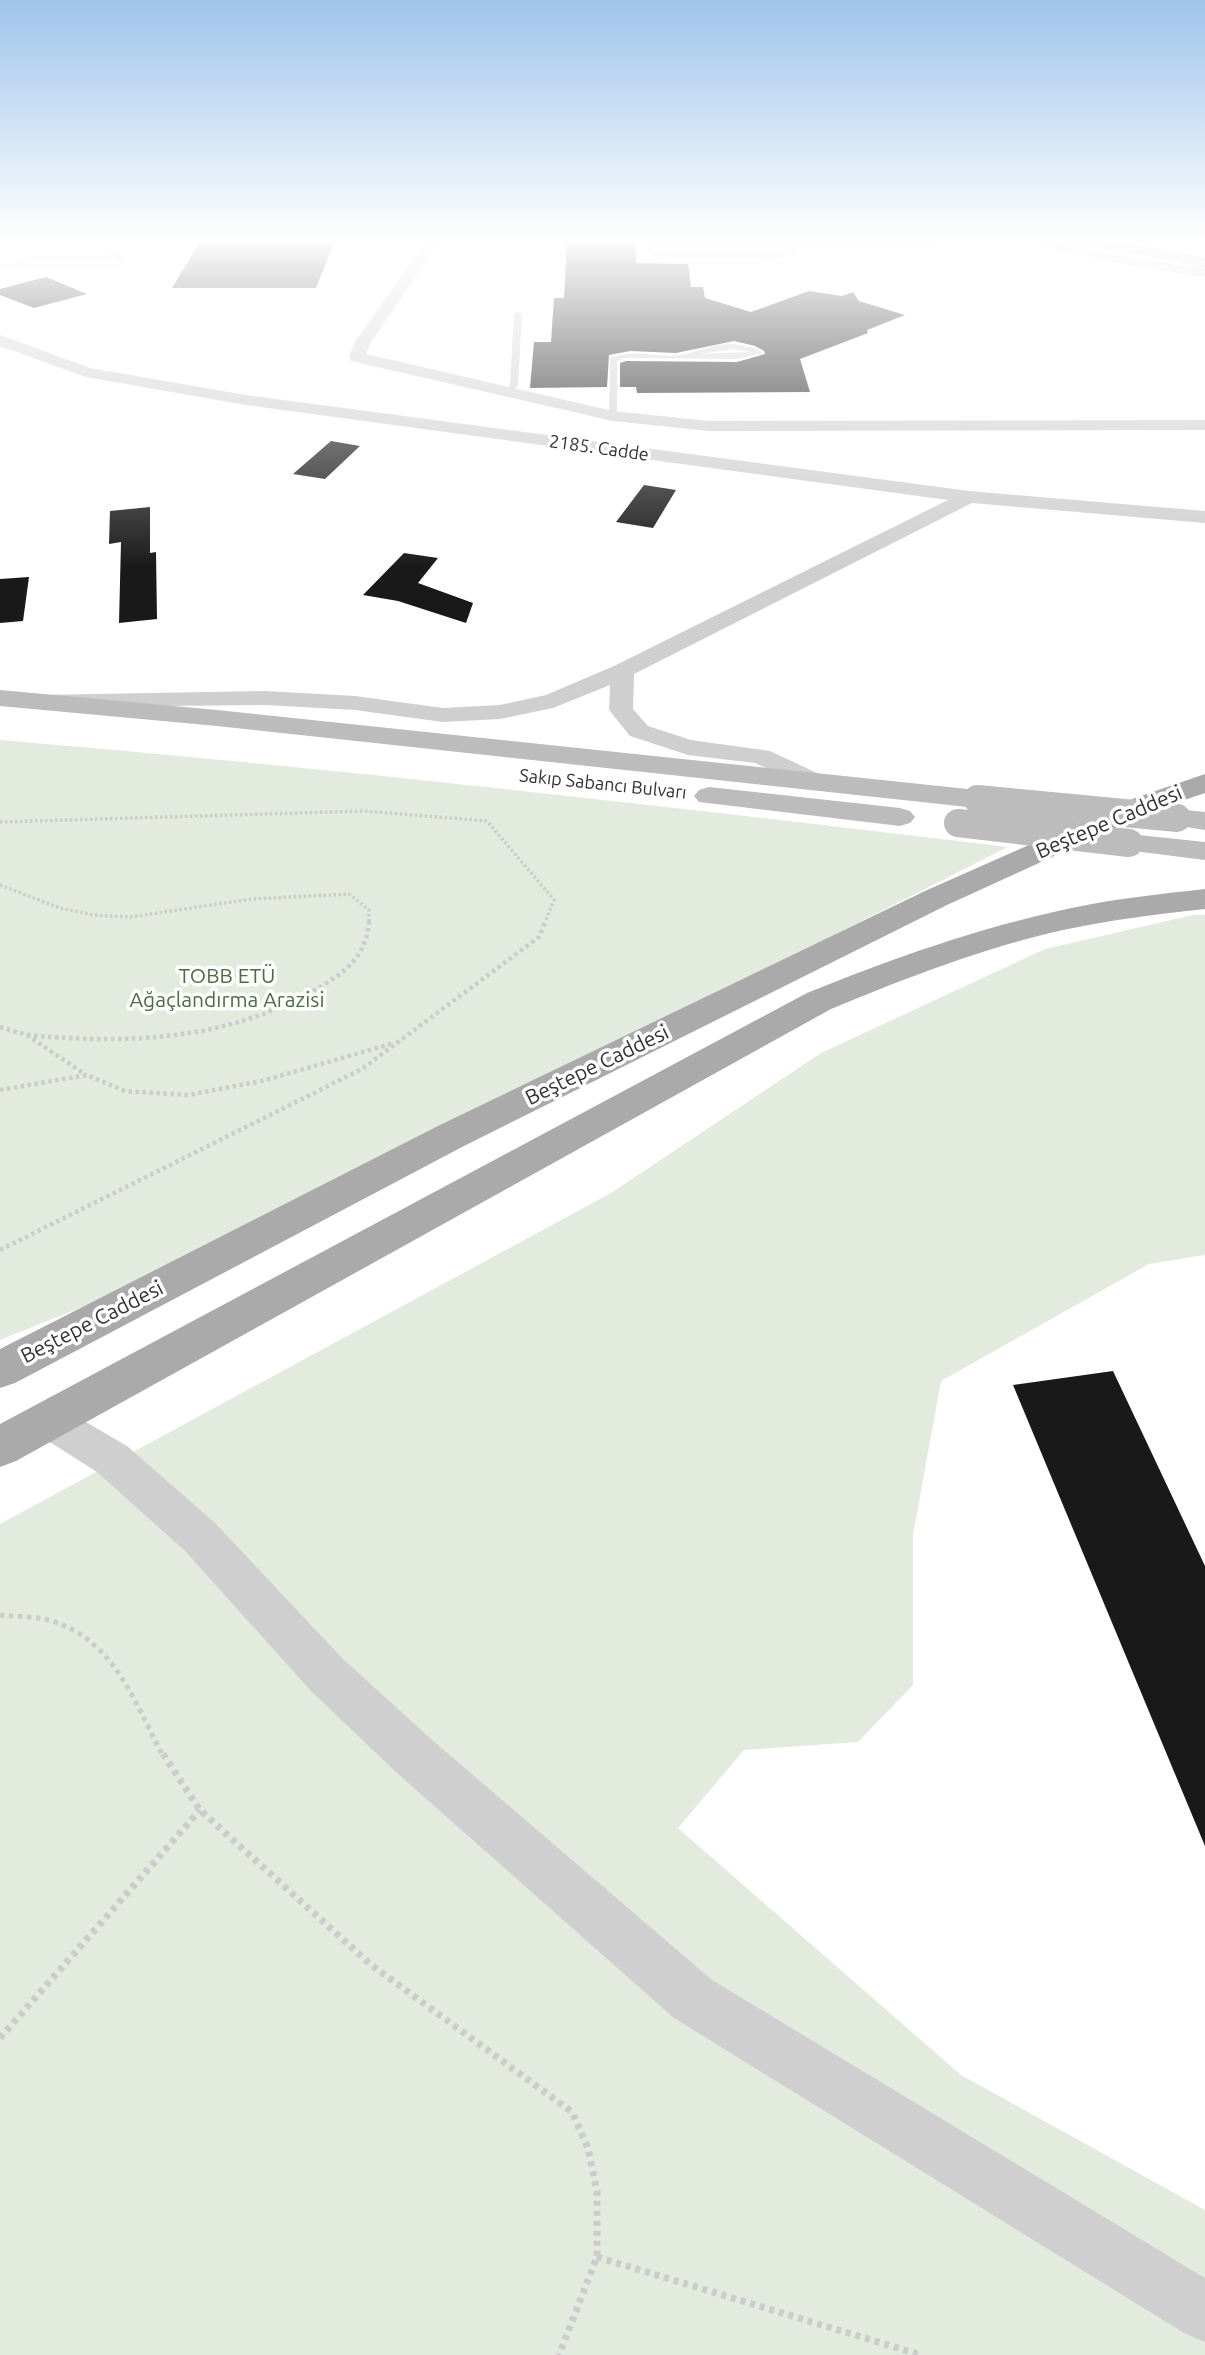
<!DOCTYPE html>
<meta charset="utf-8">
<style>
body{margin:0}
canvas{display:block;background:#fff}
</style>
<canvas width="1205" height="2355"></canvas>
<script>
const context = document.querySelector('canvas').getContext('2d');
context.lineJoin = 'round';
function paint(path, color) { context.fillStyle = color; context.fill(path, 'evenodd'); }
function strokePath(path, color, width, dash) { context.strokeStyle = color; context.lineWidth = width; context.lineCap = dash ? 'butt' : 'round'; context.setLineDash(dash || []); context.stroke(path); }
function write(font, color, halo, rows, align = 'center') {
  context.font = font + ' Ubuntu,sans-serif'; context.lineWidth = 7; context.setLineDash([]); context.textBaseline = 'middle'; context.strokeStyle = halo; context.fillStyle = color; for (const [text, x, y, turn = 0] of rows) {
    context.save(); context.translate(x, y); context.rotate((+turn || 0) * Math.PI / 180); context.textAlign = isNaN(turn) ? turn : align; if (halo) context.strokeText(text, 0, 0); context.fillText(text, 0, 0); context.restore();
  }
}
const green = new Path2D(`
 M 0,740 C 337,768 673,807 1008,847 L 162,1275 L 0,1340 Z
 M 1193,915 L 1205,915 L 1205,1255 L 1149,1264 L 941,1381 L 913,1535 L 913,1685 L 858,1742 L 744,1750 L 678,1828 L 961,2075 L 1205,2210 L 1205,2355 L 0,2355 L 0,1524 L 611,1193 L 821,1053 L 1045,949 Z`);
const building = new Path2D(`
 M 291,238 L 336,238 L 316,288 L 172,288 L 201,240 Z
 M 575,238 L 635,239 L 636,263 L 688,264 L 691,287 L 703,287 L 705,298 L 751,312 L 809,291 L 842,296 L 853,292 L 859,301 L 905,315 L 867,330 L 868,333 L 800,359 L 810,392 L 637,393 L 636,387 L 620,387 L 620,363 L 626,361 L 737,362 L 765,354 L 764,351 L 755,346 L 734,341 L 676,353 L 630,351 L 609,355 L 607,387 L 530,388 L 534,342 L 551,342 L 554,298 L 564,298 L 567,239 Z
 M 46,277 L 87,294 L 34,308 L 0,295 L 0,289 Z
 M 331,441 L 360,446 L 325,479 L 293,474 Z
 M 644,485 L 676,490 L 653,528 L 616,522 Z
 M 150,507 L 150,553 L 156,552 L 157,619 L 119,623 L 121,542 L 109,544 L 110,511 Z
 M 404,553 L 438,558 L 418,583 L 473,603 L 466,623 L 398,601 L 363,595 Z
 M 29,577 L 23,621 L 0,623 L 0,579 Z
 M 1113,1371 L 1205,1566 L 1205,1846 L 1013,1385 Z`);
const pathFar3 = new Path2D(`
 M 0,822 L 364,811 L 487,821 L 554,900 L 545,922
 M 0,885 L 60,908 L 93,915 L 130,917 L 252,899 L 349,894 L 369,910 L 369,922`);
const pathFar2 = new Path2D(`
 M 0,1027 L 27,1035 L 86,1075
 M 27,1035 C 127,1044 223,1041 313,991 C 343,974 367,958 369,920
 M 0,1090 L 87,1075 L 125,1091 L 188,1095 L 262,1081 L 394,1043
 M 0,1250 L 362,1069 L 539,937 L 546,920`);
const pathFar1 = new Path2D(`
 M 0,1615 C 16,1617 34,1616 49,1620 C 114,1639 134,1701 163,1756`);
const path = new Path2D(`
 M 163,1754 L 200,1810 L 370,1964 L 572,2112 L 588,2148 L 597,2192 L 597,2257 L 559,2355
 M 0,2038 L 200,1810
 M 597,2257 L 921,2355`);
const lane = new Path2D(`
 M 123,255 L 127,257 L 117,268 L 0,268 L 0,264 L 12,264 L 34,256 ZM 118,259 L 115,264 L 25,264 L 35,260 Z
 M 518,312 L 522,314 L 518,385 L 509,395 L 505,392 L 510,385 L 514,314 Z
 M 734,344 L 754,348 L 763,353 L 737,359 L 626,358 L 617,361 L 617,416 L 613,419 L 609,416 L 610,358 C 637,347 661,360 686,354 C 702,350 716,344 734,344 ZM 734,349 L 750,352 L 699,354 Z`);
const street = new Path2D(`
 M 428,238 L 442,238 L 371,342 L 366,354 L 613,411 L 709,421 L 1205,420 L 1205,430 L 709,431 L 613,421 L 351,361 L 349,357 L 355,342 Z
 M 652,238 L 956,238 L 934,246 L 797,246 L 795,254 L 778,258 L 654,257 L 647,253 L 645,242 ZM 660,246 L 782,246 L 783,249 L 660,249 Z
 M 1015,238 L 1041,238 L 1134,258 L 1205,269 L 1205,277 L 1134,266 L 1022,242 Z
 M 0,335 L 90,368 L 246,395 L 969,491 L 1205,511 L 1205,523 L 972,503 L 634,674 L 633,709 L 648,726 L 691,740 L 770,751 L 819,774 L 823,780 L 819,786 L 810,788 L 755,763 L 688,755 L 630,736 L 609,710 L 610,685 L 553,708 L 500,719 L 443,722 L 355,710 L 265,705 L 49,707 L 40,705 L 37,700 L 40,695 L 265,691 L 355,696 L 443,708 L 500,705 L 546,695 L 614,666 L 948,500 L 246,405 L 86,377 L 0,346 Z
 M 48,1402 L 62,1408 L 127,1446 L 215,1523 L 343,1659 L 431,1739 L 712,1980 L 1205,2278 L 1205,2342 L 1184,2333 L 674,2018 L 397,1773 L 311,1691 L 185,1551 L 97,1472 L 34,1432 L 28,1420 L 34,1408 Z`);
const secondary = new Path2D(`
 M 1071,238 L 1102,238 L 1205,258 L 1205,268 L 1079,243 Z
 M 0,690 L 217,710 L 977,790 L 987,793 L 992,799 L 987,805 L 977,808 L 217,726 L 0,706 Z
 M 709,787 L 900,808 L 910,811 L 915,817 L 910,823 L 900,826 L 699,802 L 694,796 L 699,790 Z
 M 1177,809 L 1205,812 L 1205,830 L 1167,824 L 1162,818 L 1167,812 Z
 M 1129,834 L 1205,842 L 1205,860 L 1118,849 L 1114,843 L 1118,837 Z`);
const primary = new Path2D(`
 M 1205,774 L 1205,793 L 1155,810 L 947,905 L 464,1146 L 15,1383 L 0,1388 L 0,1349 L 438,1126 L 925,891 L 1135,798 Z
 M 1205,889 L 1205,909 C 1157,914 1110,920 1063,930 C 983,948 906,978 831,1009 L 16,1461 L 0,1467 L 0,1424 L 807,993 C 891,959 978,928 1067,909 C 1113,899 1159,894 1205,889 Z`);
const secondaryBridge = new Path2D(`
 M 977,799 L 1177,818
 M 958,823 L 1129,843`);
const farStreetnames = [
 ["2185. Cadde",599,448,8],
 ["Sakıp Sabancı Bulvarı",603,784,6]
];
const streetNames = [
 ["Beştepe Caddesi",1109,822,-23],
 ["Beştepe Caddesi",597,1065,-26],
 ["Beştepe Caddesi",92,1322,-27]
];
const parkNames = [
 ["TOBB ETÜ",227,976],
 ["Ağaçlandırma Arazisi",227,1000]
];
paint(green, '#e3ebdf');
paint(building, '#191919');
strokePath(pathFar3, '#ccc', 3.5, [2.5, 2.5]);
strokePath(pathFar2, '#ccc', 4.5, [3.5, 3.5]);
strokePath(pathFar1, '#ccc', 5, [4.5, 4.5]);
strokePath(path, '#ccc', 7, [5, 5]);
paint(lane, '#cfcfcf');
paint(street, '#cfcfcf');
paint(secondary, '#bcbcbc');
paint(primary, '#aaa');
strokePath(secondaryBridge, '#bcbcbc', 28);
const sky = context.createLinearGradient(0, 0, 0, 568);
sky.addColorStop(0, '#9ec4ea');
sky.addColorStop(0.42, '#fff');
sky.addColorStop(1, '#ffffff00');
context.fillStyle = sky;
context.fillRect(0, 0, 1205, 568);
write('18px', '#323232', '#fff', farStreetnames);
write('21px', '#323232', '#fff', streetNames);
write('21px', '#4c6d41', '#fff', parkNames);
</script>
